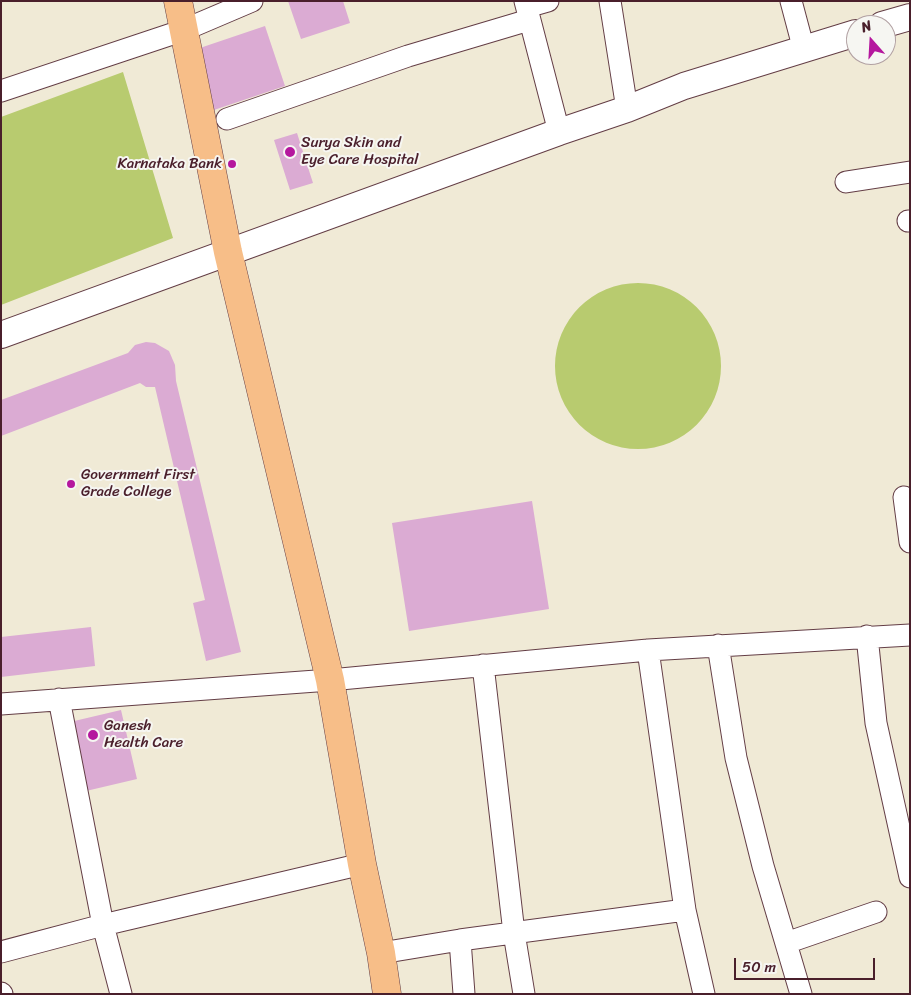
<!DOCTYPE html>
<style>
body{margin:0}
#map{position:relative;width:911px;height:995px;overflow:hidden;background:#f0ead6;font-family:Sriracha,sans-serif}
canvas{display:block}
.frame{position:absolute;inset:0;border:2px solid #4a1f2b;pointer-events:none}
.north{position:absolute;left:846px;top:15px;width:50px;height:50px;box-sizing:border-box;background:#f6f6f2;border:1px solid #b1a0a2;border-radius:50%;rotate:341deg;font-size:14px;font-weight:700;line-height:20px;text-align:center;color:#4a1f2b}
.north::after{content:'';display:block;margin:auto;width:18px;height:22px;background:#b5179e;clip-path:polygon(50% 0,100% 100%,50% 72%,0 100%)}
.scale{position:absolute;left:734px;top:958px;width:141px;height:22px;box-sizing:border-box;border:2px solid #4a1f2b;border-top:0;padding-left:6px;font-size:15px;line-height:18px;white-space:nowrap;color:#4a1f2b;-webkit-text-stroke:4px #f6f6f2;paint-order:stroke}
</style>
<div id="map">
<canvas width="911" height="995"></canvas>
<div class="frame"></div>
<div class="north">N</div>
<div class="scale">50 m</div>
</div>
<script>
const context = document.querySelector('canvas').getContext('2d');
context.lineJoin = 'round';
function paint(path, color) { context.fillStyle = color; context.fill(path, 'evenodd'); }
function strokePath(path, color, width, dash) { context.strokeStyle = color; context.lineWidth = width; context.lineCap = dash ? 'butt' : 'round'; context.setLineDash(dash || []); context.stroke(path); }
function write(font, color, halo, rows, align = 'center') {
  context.font = font + ' Sriracha,sans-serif'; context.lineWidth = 4; context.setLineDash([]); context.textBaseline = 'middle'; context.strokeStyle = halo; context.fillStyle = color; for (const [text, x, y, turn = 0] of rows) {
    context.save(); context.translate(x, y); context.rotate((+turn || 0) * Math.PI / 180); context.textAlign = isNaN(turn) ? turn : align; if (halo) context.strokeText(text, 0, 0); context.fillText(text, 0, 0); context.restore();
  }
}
const green = new Path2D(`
 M 123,72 L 173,238 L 1,305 L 1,117 Z
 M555 366a83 83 0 1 1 166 0a83 83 0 1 1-166 0Z`);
const building = new Path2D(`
 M 288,1 L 343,1 L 350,23 L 301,39 Z
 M 265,26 L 285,86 L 214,110 L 194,50 Z
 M 297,133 L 313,183 L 290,190 L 274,140 Z
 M 146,342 L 155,343 L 169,351 L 175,365 L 176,381 L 241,652 L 206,661 L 193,603 L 205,600 L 155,387 L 146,387 L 140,383 L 1,436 L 1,400 L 128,353 L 135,345 Z
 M 532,501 L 549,609 L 409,631 L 392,523 Z
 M 91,627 L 95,666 L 1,677 L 1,637 Z
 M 121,710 L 137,779 L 86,791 L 70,722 Z`);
const minor = new Path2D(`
 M 525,1 L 559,132
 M 610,1 L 627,109
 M 791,1 L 804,50
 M 527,7 L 548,1
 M 1,91 L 184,30 L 252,1
 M 227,119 L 408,56 L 529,20
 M 846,182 L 910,172
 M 908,221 L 910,221
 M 904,497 L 910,542
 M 867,636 L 876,723 L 910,877
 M 718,645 L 736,758 L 763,866 L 801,994
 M 648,650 L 685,910 L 704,994
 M 483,665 L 514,933 L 524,994
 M 59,699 L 103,925 L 121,994
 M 1,704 L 330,680 L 648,650 L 910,635
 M 460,940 L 464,994
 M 786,943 L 876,912
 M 1,952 L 103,925 L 362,864
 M 381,953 L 460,940 L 685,910
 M 1,993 L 2,994`);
const tertiary = new Path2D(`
 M 882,25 L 910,17
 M 1,335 L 559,132 L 627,109 L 684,86 L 856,33`);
const primary = new Path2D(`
 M 178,1 L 228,252 L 330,680 L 362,864 L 381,953 L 387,994`);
const markers = [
 [290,152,6,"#b5179e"],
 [232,164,5,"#b5179e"],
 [71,484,5,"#b5179e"],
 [93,735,6,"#b5179e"]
];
const poiNames = [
 ["Surya Skin and",301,143],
 ["Eye Care Hospital",301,160],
 ["Karnataka Bank",222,164,"right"],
 ["Government First",81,475],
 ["Grade College",81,492],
 ["Ganesh",104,726],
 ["Health Care",104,743]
];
paint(green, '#b8cb6f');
paint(building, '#dbabd3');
strokePath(minor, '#633d45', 23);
strokePath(tertiary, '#633d45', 28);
strokePath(primary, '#633d45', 29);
strokePath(minor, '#fff', 21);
strokePath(tertiary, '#fff', 26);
strokePath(primary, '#f7be88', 28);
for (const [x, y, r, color] of markers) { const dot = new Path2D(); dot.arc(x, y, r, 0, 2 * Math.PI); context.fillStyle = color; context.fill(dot); strokePath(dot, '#f6f6f2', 2); }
write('15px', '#4a1f2b', '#f6f6f2', poiNames, 'left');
</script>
